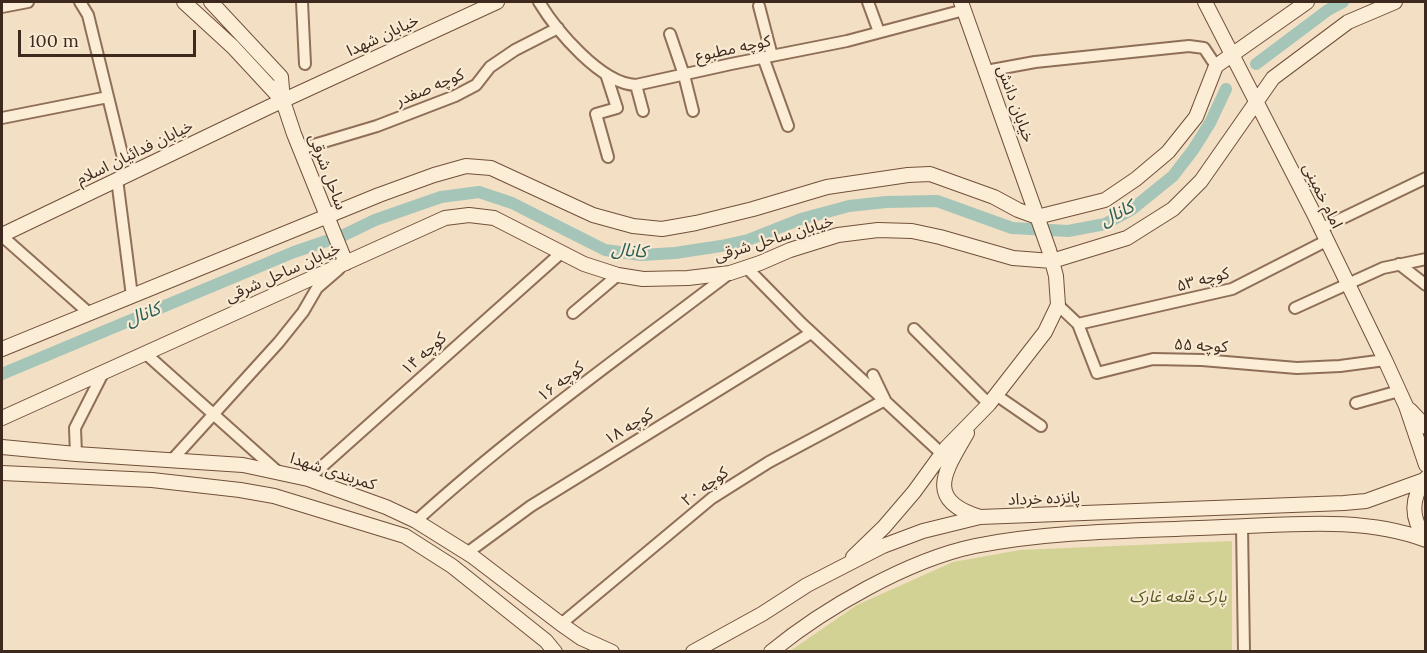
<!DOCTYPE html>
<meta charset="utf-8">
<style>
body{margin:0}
#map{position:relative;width:1427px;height:653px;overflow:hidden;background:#f3dfc3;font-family:Lora,serif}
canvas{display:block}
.frame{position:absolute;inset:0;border:3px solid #3d291d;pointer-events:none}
.scale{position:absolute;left:18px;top:30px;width:178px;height:27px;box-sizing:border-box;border:3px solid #3d291d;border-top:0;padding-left:8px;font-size:18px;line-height:21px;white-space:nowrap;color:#3d291d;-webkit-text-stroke:4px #f9ead3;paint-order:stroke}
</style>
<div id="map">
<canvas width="1427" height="653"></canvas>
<div class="frame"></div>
<div class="scale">100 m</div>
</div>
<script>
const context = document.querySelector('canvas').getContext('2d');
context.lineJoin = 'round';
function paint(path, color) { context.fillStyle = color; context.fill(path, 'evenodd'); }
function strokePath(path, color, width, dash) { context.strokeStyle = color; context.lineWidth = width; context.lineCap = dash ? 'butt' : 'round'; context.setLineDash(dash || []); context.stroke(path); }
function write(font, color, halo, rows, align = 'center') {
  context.font = font + ' Lora,"Noto Sans Arabic",serif'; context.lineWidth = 4.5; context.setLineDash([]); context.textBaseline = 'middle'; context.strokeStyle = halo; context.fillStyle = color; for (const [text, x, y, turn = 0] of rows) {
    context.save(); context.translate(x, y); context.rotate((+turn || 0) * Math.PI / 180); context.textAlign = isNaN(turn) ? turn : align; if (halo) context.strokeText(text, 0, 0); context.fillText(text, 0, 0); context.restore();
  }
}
const green = new Path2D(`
 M 1232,541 L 1232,651 L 790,651 L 857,605 L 953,562 L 1020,550 Z`);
const canal = new Path2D(`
 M 1256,64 L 1328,10 L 1343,2
 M 2,374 L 294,252 L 344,235 L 375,220 L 441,197 L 479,192 L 512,203 L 605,250 L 641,255 L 675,253 L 721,246 L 748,240 L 801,219 L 849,206 L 886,202 L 937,201 L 1012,228 L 1068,231 L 1105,224 L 1131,210 L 1173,176 L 1193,150 L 1210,123 L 1226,89`);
const street = new Path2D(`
 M 80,2 L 88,15 L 123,158
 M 302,2 L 305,64
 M 539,2 C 556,30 601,84 636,85 L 731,64 L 847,41 L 964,10
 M 868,2 L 879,32
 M 759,6 L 772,56
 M 2,7 L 28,2
 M 670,34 L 684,75 L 693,111
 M 763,57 L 788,126
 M 986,71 L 1035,62 L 1189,46 L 1204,48 L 1216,66
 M 606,74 L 617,108 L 596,114 L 608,157
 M 636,85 L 643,111
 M 2,118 L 108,97
 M 300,149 L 377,126 L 455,96 L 476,85 L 490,67 L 515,50 L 558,28
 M 117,179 L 132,296
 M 1320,229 L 1426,178
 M 2,236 L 89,313
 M 1399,264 L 1426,285
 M 747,268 L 801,323 L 941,453
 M 1058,305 L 1078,324 L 1097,373 L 1153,359 L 1202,360 L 1297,368 L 1340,366 L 1385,360
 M 1295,308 L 1383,268 L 1426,259
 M 573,313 L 618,275
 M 1078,324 L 1232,289 L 1326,241
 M 914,329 L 989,404
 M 145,353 L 278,472
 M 996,395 L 1041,426
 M 1356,403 L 1399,391
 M 76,454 L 75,428 L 103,373
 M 172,460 L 279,342 L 303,312 L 317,288 L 339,269
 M 308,479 L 561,253
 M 416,521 C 515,431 624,354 730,273
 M 1242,526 L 1244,652
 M 467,553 L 531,506 L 811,333
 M 561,624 L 712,498 L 769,462 L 885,400 L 873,375`);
const secondary = new Path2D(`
 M 184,2 L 233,47 L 283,101
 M 211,2 L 281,77 L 283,101 L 294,134 L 346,263
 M 1205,2 L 1313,212 L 1385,360 L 1406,406 L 1426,465
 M 2,235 L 271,106 L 497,2
 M 2,349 L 379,195 L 434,175 L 466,166 L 491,168 L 593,215 L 633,226 L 662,229 L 696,223 L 753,209 L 827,187 L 908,175 L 930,174 L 994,197 L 1018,210 L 1037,217 L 1105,200 L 1136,179 L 1168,152 L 1196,117 L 1216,66 L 1307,2
 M 1410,410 L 1426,427
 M 2,418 L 445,218 L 469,215 L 494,218 L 584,264 L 618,275 L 643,279 L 688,278 L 730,273 L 760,263 L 790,250 L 838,235 L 878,230 L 912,231 L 940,237 L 1013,258 L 1052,261 L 1127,238 L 1173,209 L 1201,181 L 1273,78 L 1348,22 L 1395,2
 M 967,433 C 946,470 923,500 980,517
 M 2,447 L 76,454 L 243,465 L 308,479 L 386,507 L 416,521 L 472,556 L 561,624 L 581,638 L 612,652
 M 2,473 L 152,480 L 240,490 L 274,496 L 405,536 L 452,566 L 546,641 L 555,652
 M 1426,478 C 1411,497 1410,519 1426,537
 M 853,557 L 884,527 L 914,492 L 946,448 L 989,404 L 1045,332 L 1058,305 L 1056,276 L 1049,250 L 961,2
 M 693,652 L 762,614 L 807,585 L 883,546 L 923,531 L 980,517 L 1344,503 L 1366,501 L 1424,480
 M 771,652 C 823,609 908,560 975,546 C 1057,530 1140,531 1223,527 C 1290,525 1362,516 1426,540`);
const streetNames = [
 ["خیابان شهدا",383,36,-25],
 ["کوچه مطبوع",733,49,-12],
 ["کوچه صفدر",430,88,-23],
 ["خیابان دانش",1015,104,70],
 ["خیابان فدائیان اسلام",135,153,-26],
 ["ساحل شرقی",327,172,69],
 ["امام خمینی",1322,196,64],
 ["خیابان ساحل شرقی",774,239,-17],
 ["خیابان ساحل شرقی",283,273,-24],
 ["کوچه ۵۳",1203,280,-15],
 ["کوچه ۵۵",1201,346,3],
 ["کوچه ۱۴",424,354,-42],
 ["کوچه ۱۶",561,382,-38],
 ["کوچه ۱۸",629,427,-32],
 ["کمربندی شهدا",333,472,18],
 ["کوچه ۲۰",705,487,-37],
 ["پانزده خرداد",1044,499,-2]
];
const parkNames = [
 ["پارک قلعه غارک",1178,597]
];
const waterNames = [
 ["کانال",1117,214,-27],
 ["کانال",629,251,5],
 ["کانال",143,315,-22]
];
paint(green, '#d2d295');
strokePath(canal, '#a5c5b8', 12);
strokePath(street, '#8f6f57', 14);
strokePath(secondary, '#71503a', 16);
strokePath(street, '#fcedd7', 10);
strokePath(secondary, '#fcedd7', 14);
write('16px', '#3d291d', '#f9ead3', streetNames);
write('italic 16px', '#545c21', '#f9ead3', parkNames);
write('italic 18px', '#2b5f56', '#f9ead3', waterNames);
</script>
